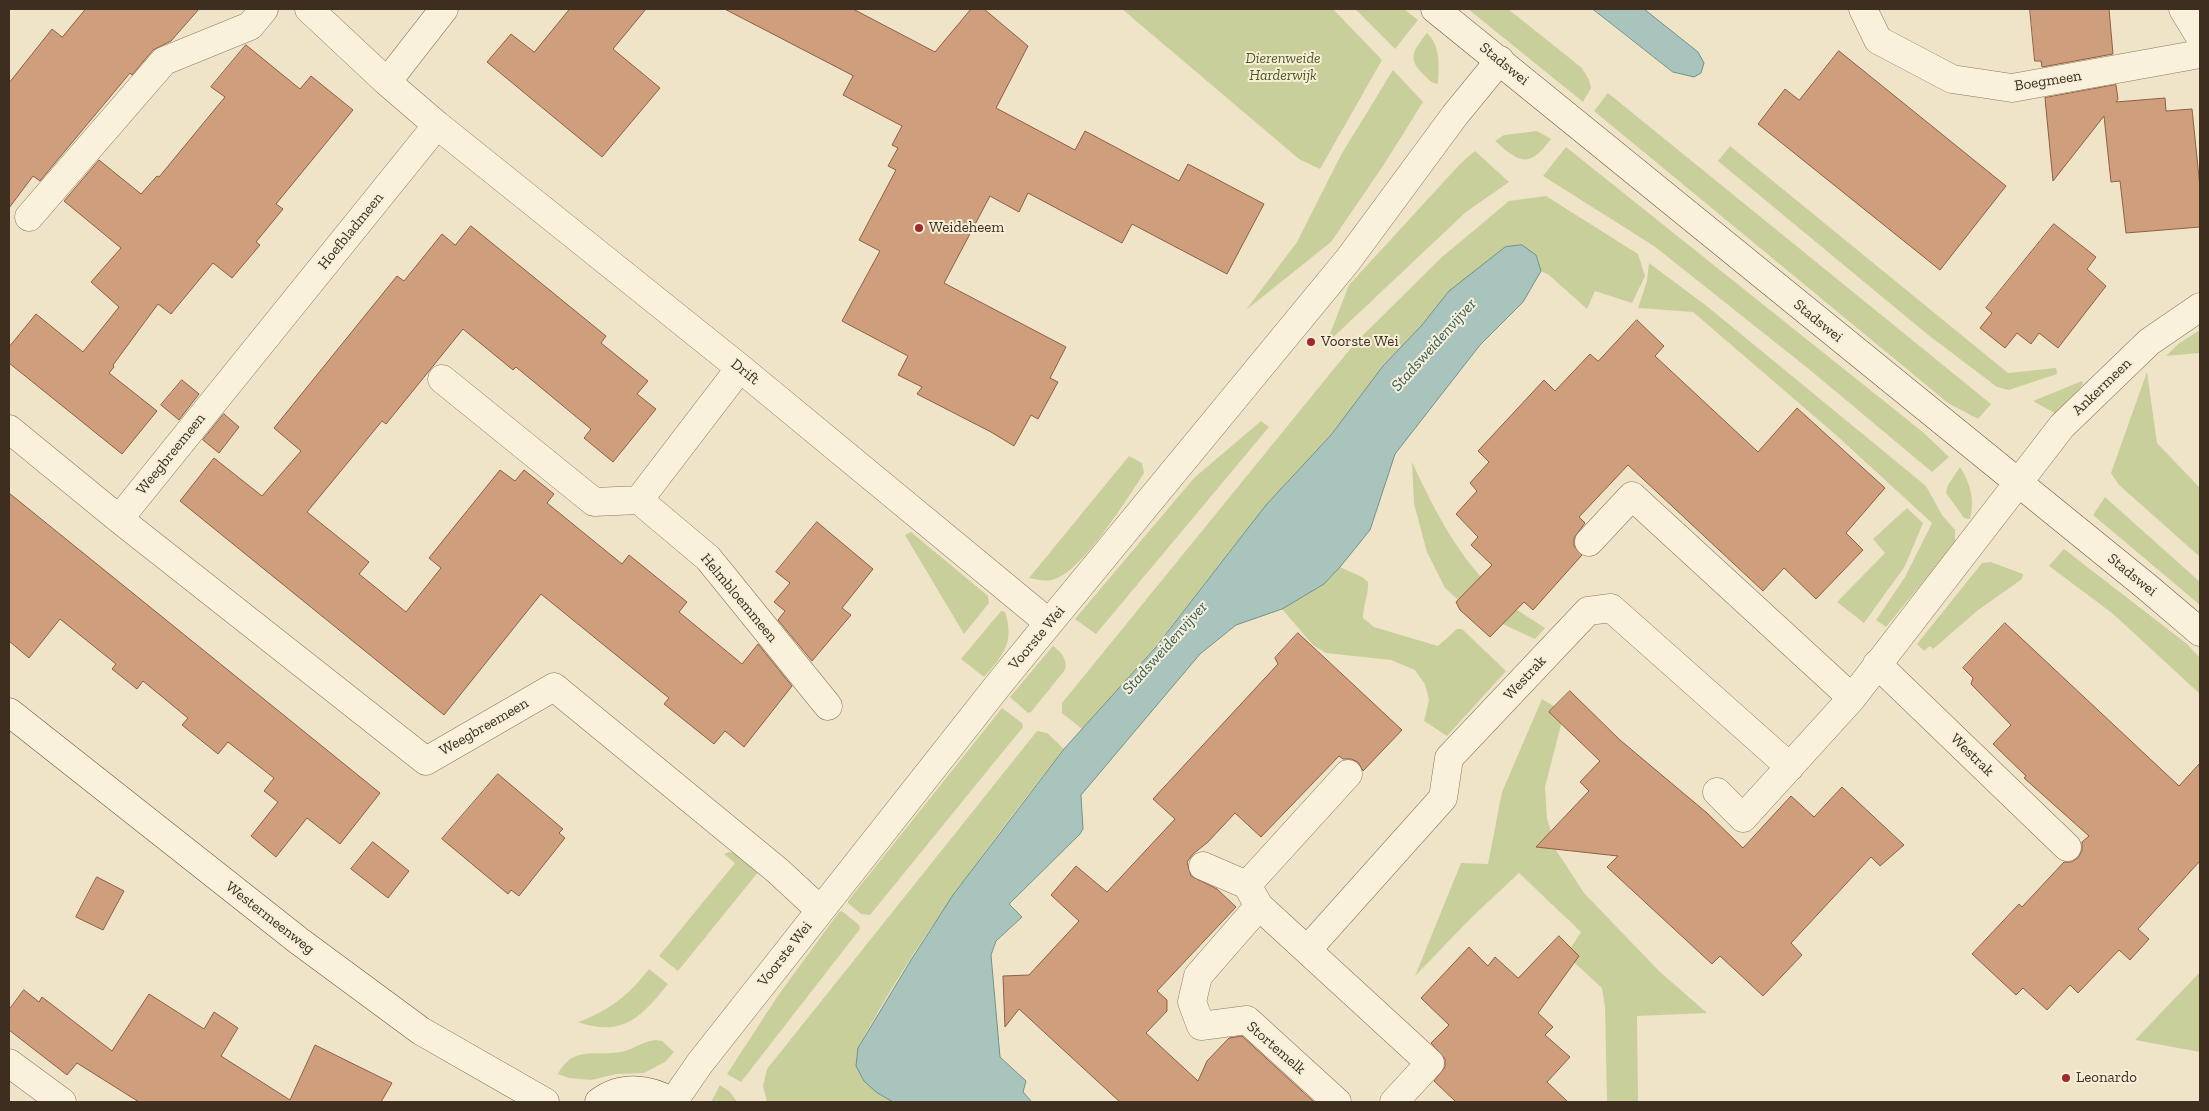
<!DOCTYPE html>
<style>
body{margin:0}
#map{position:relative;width:2209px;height:1111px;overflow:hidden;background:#f0e4c8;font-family:"Zilla Slab",serif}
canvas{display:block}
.frame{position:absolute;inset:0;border:10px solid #3d2e20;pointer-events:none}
</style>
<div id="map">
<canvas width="2209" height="1111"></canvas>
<div class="frame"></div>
</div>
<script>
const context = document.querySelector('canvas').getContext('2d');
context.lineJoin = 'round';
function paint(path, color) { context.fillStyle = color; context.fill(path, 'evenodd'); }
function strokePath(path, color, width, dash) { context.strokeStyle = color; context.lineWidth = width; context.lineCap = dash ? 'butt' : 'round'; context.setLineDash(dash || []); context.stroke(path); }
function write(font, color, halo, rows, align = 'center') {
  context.font = font + ' "Zilla Slab",serif'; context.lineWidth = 4; context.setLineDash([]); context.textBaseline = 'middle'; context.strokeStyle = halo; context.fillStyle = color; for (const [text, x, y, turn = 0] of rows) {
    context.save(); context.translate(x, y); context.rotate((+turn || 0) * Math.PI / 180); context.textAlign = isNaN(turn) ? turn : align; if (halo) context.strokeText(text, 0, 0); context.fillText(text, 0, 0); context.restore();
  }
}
const green = new Path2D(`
 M 1122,9 L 1333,9 L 1382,60 L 1320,169 L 1299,159 Z
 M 1355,9 L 1404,9 L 1418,20 L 1395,49 Z
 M 1468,9 L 1508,9 L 1582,68 L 1589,80 L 1591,88 L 1583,102 Z
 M 1427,33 C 1441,46 1439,67 1438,84 C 1431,83 1429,80 1424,75 C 1406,58 1414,50 1427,33 Z
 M 1393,70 L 1423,102 L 1385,163 L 1331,242 L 1246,310 L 1297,242 L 1341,155 Z
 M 1608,93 L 1991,404 L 1978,419 L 1948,403 L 1594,111 Z
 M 1537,131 L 1551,139 C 1529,169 1520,163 1495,141 L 1504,135 Z
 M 1730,146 L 2008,373 L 2056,368 L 2057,374 L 2009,390 L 1997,387 L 1927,334 L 1718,161 Z
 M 1566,147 L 1924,433 L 1949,457 L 1932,472 L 1810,370 L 1654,246 L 1543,176 Z
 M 1475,151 L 1509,182 L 1466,212 L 1326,344 L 1349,285 L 1460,164 Z
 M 1546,196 L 1638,254 L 1645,276 L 1632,303 L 1595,291 L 1587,309 L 1549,275 L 1541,271 L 1536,255 L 1449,291 L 1422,325 L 1383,366 L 1331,435 L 1266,505 L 1154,648 L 1082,729 L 1062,713 L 1062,703 L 1355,343 L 1442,257 L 1509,201 Z
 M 1649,263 L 1708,307 L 1926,486 L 1942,515 L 1955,530 L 1955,543 L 1886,627 L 1876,620 L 1905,577 L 1932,523 L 1836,435 L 1693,312 L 1638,308 L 1647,281 Z
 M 2200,330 L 2200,353 L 2166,356 L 2178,344 Z
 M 2147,372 L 2157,443 L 2200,488 L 2200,557 L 2119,485 L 2111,473 Z
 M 2082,381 L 2083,384 L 2058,415 L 2033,401 Z
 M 1261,421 L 1269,427 L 1096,634 L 1075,619 L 1194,478 Z
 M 1129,456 L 1142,463 L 1144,473 C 1127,499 1083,570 1055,579 C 1046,582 1039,580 1029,578 Z
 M 1412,462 C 1436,514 1464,568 1509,604 C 1521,613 1533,620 1545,628 L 1535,639 L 1466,607 L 1445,588 L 1427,552 L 1414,504 Z
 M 1960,467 C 1971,484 1975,500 1970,519 L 1964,518 L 1946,493 L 1948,485 Z
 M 2105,497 L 2200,582 L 2200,605 L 2093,515 Z
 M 1907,508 L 1923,523 L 1905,566 L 1864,623 L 1837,602 L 1885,553 L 1873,539 Z
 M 911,532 L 988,596 L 989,603 L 964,634 L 905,535 Z
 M 2064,549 L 2187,644 L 2200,658 L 2200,694 L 2112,613 L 2049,566 Z
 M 1991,562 L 2023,574 L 2022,579 L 1977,611 L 1933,649 L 1930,646 L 1924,651 L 1917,644 L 1982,563 Z
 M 1340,567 L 1362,577 L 1368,582 C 1369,594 1363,606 1363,618 L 1374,627 L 1438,646 L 1457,629 L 1462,629 L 1506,671 L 1447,736 L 1424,721 L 1429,700 L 1425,684 L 1415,670 L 1391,660 L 1326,653 L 1313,645 L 1282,609 L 1324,584 Z
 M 1001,611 L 1005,612 C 1015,643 1003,655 984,677 L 961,659 Z
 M 1053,646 C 1061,652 1068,659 1065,670 L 1031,712 L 1028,713 L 1010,697 Z
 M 1542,699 L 1555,707 L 1563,717 L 1545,787 L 1547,818 L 1556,850 L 1584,893 L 1659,971 L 1707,1013 L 1637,1016 L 1638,1102 L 1607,1102 L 1605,1007 L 1602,988 L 1566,955 L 1581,932 L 1519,873 L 1471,918 L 1415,976 L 1461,863 L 1488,864 L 1502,792 Z
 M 1002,708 L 1022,723 L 1023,727 L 870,915 L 861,914 L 848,903 L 848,901 Z
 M 1037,731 L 1047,733 L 1064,749 C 989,844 915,941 858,1048 L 876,1092 L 893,1102 L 767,1102 L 763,1086 L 767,1069 Z
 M 729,852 L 737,853 L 759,871 L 678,971 L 659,956 L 735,863 L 724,854 Z
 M 842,911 L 859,925 L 860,929 L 741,1082 L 727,1074 L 777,997 L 839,912 Z
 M 649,969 L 668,984 C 642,1016 623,1038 578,1022 C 609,1011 629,995 649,969 Z
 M 2200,972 L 2200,1052 L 2135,1040 Z
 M 655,1040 L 662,1041 L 674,1052 L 665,1062 L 644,1073 L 617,1074 L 591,1080 L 569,1078 L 558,1074 C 574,1043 598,1058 625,1051 C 635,1048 644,1041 655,1040 Z
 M 720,1085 L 730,1092 L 737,1102 L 711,1102 Z`);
const water = new Path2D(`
 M 1593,9 L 1644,9 L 1698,52 L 1704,63 L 1701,73 L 1694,77 L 1673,72 Z
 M 1522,245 L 1536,255 L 1541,271 L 1523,302 L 1480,345 L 1395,454 L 1370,530 L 1340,567 L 1324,584 L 1282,609 L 1236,625 L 1200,654 L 1081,795 L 1083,829 L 1080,834 L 1009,904 L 1022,917 L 996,941 L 991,955 L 1000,1057 L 1026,1081 L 1023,1092 L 1032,1102 L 893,1102 L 876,1092 L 864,1081 L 856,1066 L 858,1048 L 911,960 L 953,895 L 1064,749 L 1155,648 L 1266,505 L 1331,435 L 1383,366 L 1422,325 L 1449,291 L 1505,247 Z`);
const building = new Path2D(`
 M 86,9 L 199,9 L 171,41 L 153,50 L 132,75 L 130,73 L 40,181 L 33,176 L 9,208 L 9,83 L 52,29 L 62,37 Z
 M 570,9 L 646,9 L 613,49 L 660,88 L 602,157 L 487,62 L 511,34 L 534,52 Z
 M 725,9 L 853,9 L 935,52 L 971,9 L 984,9 L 1028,46 L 996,108 L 1075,150 L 1085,131 L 1179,181 L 1188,164 L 1264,204 L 1227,274 L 1132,224 L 1122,243 L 1028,193 L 1019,212 L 990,196 L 944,283 L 1066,347 L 1050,378 L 1058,382 L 1038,419 L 1031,415 L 1014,446 L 991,432 L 917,394 L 922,387 L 898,375 L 908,356 L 842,321 L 880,251 L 859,240 L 896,170 L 888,166 L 898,148 L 892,145 L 902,126 L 843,95 L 853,76 Z
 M 2030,9 L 2109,9 L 2113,54 L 2042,67 L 2041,61 L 2035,61 Z
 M 246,45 L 300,89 L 311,76 L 353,110 L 276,204 L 283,209 L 256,242 L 260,245 L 232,278 L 213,263 L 171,314 L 158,304 L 113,365 L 114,367 L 109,373 L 157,411 L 122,454 L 9,363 L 9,347 L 36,314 L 83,352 L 119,307 L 91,282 L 121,248 L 64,201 L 99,160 L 141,194 L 157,176 L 159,177 L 225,97 L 211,87 Z
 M 1839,51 L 2006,186 L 1940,270 L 1758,124 L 1785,89 L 1799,100 Z
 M 2116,85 L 2118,99 L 2116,102 L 2165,98 L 2166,111 L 2192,109 L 2200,187 L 2200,227 L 2126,233 L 2120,181 L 2111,182 L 2104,116 L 2053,181 L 2045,98 Z
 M 2054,224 L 2096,257 L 2087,269 L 2106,286 L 2058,348 L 2039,333 L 2031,344 L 2017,333 L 2005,348 L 1980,328 L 1992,313 L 1986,308 Z
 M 471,226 L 606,336 L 601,343 L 648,381 L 637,394 L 656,409 L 613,462 L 584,438 L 591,429 L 516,367 L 513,370 L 463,329 L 386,424 L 382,421 L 307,512 L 369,562 L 359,574 L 406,612 L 441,568 L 429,558 L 500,470 L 515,481 L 524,470 L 554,494 L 547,503 L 622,564 L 629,555 L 687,602 L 679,612 L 742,664 L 758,644 L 792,686 L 744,747 L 725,731 L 714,744 L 664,704 L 669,698 L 541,594 L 444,715 L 180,501 L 214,458 L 262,496 L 301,451 L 274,428 L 397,276 L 404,281 L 442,234 L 455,245 Z
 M 1637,320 L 1664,346 L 1655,356 L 1758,452 L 1797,408 L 1885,488 L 1846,533 L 1863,550 L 1816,599 L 1784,568 L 1763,591 L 1628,465 L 1579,517 L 1585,523 L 1574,538 L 1574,546 L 1582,555 L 1533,610 L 1524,602 L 1490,637 L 1460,610 L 1456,602 L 1492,565 L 1471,545 L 1478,537 L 1456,514 L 1477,491 L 1470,483 L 1489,462 L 1478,451 L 1544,380 L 1555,391 L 1590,354 L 1598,361 Z
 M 182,380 L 199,394 L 179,420 L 161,405 Z
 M 224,414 L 239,427 L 219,453 L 203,440 Z
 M 9,493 L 380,793 L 340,844 L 307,818 L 276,857 L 251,836 L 278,802 L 264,791 L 274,778 L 228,742 L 218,754 L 182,725 L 188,718 L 143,681 L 137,689 L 112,669 L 116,664 L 60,619 L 29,658 L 9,641 Z
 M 817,522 L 873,569 L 842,608 L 851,615 L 812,661 L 778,620 L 785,611 L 774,602 L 790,583 L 776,572 Z
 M 2005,623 L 2179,786 L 2200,763 L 2200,861 L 2138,929 L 2149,939 L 2130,960 L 2119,950 L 2078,993 L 2070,985 L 2047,1010 L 2023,988 L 2016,995 L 1972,954 L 2019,904 L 2022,907 L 2064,862 L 2071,862 L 2078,858 L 2082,850 L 2082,842 L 2089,836 L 2024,778 L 2026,776 L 1993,744 L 2011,725 L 1971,684 L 1973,678 L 1963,668 Z
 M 1298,633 L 1402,730 L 1363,771 L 1358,762 L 1351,759 L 1343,759 L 1339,756 L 1261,837 L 1235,813 L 1208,842 L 1193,854 L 1187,862 L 1191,876 L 1217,889 L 1236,907 L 1157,991 L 1167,1000 L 1167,1011 L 1146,1033 L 1198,1081 L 1207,1061 L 1229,1038 L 1242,1036 L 1314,1102 L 1120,1102 L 1019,1009 L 1005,1027 L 1003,976 L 1029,975 L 1079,921 L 1051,895 L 1076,866 L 1107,892 L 1175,819 L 1153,799 L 1278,664 L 1275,658 Z
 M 1570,691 L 1620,740 L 1707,813 L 1743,848 L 1791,796 L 1814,817 L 1842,787 L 1904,845 L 1880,866 L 1871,857 L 1791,943 L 1802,955 L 1763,996 L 1720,956 L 1712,964 L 1607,867 L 1618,856 L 1536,847 L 1589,791 L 1580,782 L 1600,761 L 1549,712 Z
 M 498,774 L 563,829 L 559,833 L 565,838 L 519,896 L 511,890 L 508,894 L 442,839 Z
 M 373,842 L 409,871 L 388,898 L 351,869 Z
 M 97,877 L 124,891 L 103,930 L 76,917 Z
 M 1559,936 L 1579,956 L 1538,1013 L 1553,1027 L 1545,1035 L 1570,1057 L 1547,1082 L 1568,1102 L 1456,1102 L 1434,1081 L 1445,1067 L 1445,1059 L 1431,1043 L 1449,1025 L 1421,998 L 1469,947 L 1488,966 L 1495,957 L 1518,978 Z
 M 24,990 L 39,1002 L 42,997 L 112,1051 L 149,994 L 204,1029 L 214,1012 L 238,1028 L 221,1056 L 290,1100 L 315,1045 L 392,1083 L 381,1102 L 139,1102 L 77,1063 L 67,1075 L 9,1030 L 9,1010 Z`);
const street = new Path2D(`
 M 1863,9 L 1878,40 L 1952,79 L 2012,88 L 2200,54
 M 2183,9 L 2200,37
 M 387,82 L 444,9
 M 437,125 L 740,368 L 1049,623
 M 29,217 L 164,61 L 250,26 L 264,9
 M 442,379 L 594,502 L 639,500 L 708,558 L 828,706
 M 9,429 L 119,519 L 426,761 L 554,687 L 778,871 L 820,910
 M 639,500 L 740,368
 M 119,519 L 437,125 L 387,82 L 309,9
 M 1589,542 L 1632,496 L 1852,698
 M 1877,664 L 2067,847
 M 1717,792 L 1743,818 L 1852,698 L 2062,426 L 2149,342 L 2200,307
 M 1203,866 L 1247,885
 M 1259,906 L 1247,885 L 1348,774
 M 1307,950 L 1443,798 L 1449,758 L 1588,611 L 1611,608 L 1790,767
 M 9,1063 L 62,1102
 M 673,1102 L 700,1063 L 1003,679 L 1348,260 L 1455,115 L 1500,60
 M 1337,1102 L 1247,1020 L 1201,1026 L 1192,1002 L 1198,976 L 1259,906 L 1430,1063 L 1394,1102`);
const secondary = new Path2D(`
 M 1435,9 L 2147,587 L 2200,632
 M 9,712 L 299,941 L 421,1031 L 545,1102
 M 599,1102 C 622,1085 649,1088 673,1102`);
const markers = [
 [919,228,5,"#9e2a2b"],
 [1311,342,5,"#9e2a2b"],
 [2066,1078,5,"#9e2a2b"]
];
const parkNames = [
 ["Dierenweide",1283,59],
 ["Harderwijk",1283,76]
];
const streetNames = [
 ["Stadswei",1504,64,39],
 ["Boegmeen",2048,81,-9],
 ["Hoefbladmeen",351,231,-51],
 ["Stadswei",1818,321,39],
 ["Drift",745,372,39],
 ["Ankermeen",2102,387,-44],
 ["Weegbreemeen",171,454,-51],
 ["Stadswei",2132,575,39],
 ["Helmbloemmeen",739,598,50],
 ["Voorste Wei",1037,638,-50],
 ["Westrak",1525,678,-47],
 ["Weegbreemeen",484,727,-30],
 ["Westrak",1972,755,44],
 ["Westermeenweg",270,918,38],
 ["Voorste Wei",785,954,-52],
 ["Stortemelk",1276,1048,41]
];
const poiNames = [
 ["Weideheem",929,228],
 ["Voorste Wei",1321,342],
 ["Leonardo",2076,1078]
];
const waterNames = [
 ["Stadsweidenvijver",1434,345,-48],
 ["Stadsweidenvijver",1165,648,-48]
];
paint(green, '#c9cf9b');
paint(water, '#a9c4bc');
strokePath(water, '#6f938a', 1);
paint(building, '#cf9f7d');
strokePath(building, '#8d5f41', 1);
strokePath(street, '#8d765c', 29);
strokePath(secondary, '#6f573f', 29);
strokePath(street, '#faf1dc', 28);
strokePath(secondary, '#faf1dc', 28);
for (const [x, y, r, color] of markers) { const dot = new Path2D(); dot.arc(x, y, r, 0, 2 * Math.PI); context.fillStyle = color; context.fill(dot); strokePath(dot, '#f7eed8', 2); }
write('italic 15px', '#4d5a26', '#f7eed8', parkNames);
write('15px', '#3d2e20', '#f7eed8', streetNames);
write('15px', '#3d2e20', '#f7eed8', poiNames, 'left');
write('italic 16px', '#2f5d5a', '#f7eed8', waterNames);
</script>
